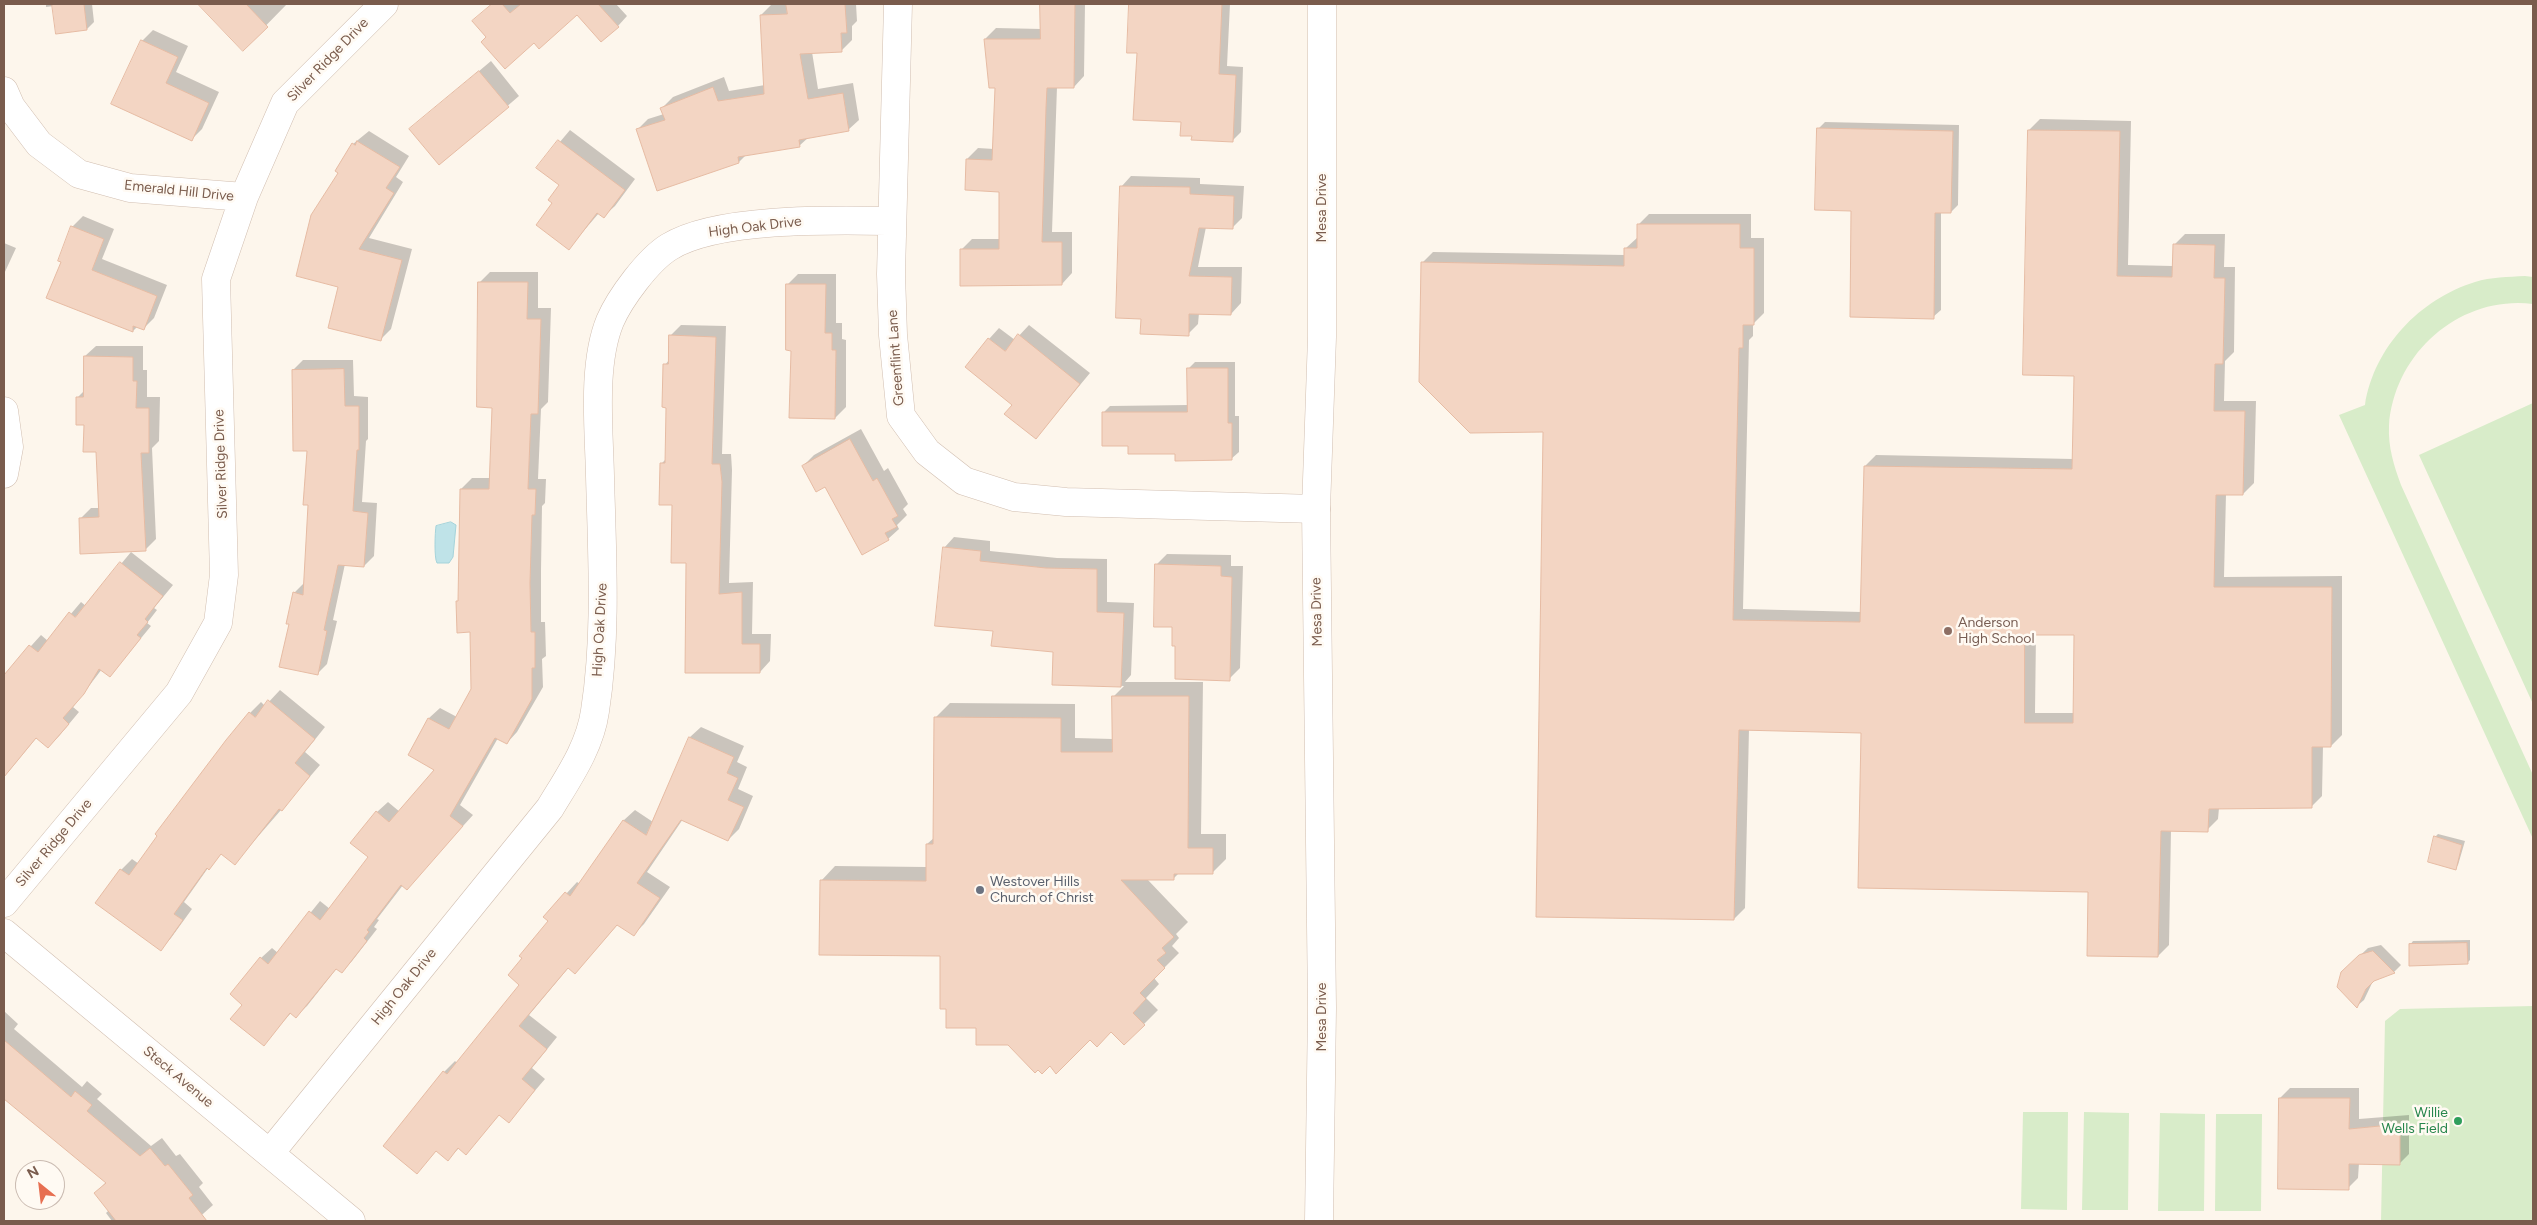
<!DOCTYPE html>
<style>
body{margin:0}
#map{position:relative;width:2537px;height:1225px;overflow:hidden;background:#fdf6ec;font-family:Figtree,sans-serif}
canvas{display:block}
.frame{position:absolute;inset:0;border:5px solid #7a5c4d;pointer-events:none}
.north{position:absolute;left:15px;top:1160px;width:50px;height:50px;box-sizing:border-box;background:#fffaf3;border:1px solid #cabbb1;border-radius:50%;rotate:331deg;font-size:14px;font-weight:700;line-height:20px;text-align:center;color:#7a5c4d}
.north::after{content:'';display:block;margin:auto;width:18px;height:22px;background:#e76f51;clip-path:polygon(50% 0,100% 100%,50% 72%,0 100%)}
</style>
<div id="map">
<canvas width="2537" height="1225"></canvas>
<div class="frame"></div>
<div class="north">N</div>
</div>
<script>
const context = document.querySelector('canvas').getContext('2d');
context.lineJoin = 'round';
function paint(path, color) { context.fillStyle = color; context.fill(path, 'evenodd'); }
function strokePath(path, color, width, dash) { context.strokeStyle = color; context.lineWidth = width; context.lineCap = dash ? 'butt' : 'round'; context.setLineDash(dash || []); context.stroke(path); }
function write(font, color, halo, rows, align = 'center') {
  context.font = font + ' Figtree,sans-serif'; context.lineWidth = 5; context.setLineDash([]); context.textBaseline = 'middle'; context.strokeStyle = halo; context.fillStyle = color; for (const [text, x, y, turn = 0] of rows) {
    context.save(); context.translate(x, y); context.rotate((+turn || 0) * Math.PI / 180); context.textAlign = isNaN(turn) ? turn : align; if (halo) context.strokeText(text, 0, 0); context.fillText(text, 0, 0); context.restore();
  }
}
const green = new Path2D(`
 M 2525,276 L 2533,277 L 2533,304 C 2460,295 2394,353 2389,426 C 2388,447 2394,466 2401,485 L 2533,775 L 2533,839 L 2339,415 L 2365,405 C 2374,347 2420,299 2475,282 C 2491,277 2508,277 2525,276 Z
 M 2533,403 L 2533,704 L 2419,455 Z
 M 2533,1006 L 2533,1221 L 2381,1221 L 2385,1021 L 2400,1009 Z
 M 2023,1112 L 2068,1112 L 2067,1210 L 2021,1209 Z
 M 2084,1112 L 2129,1113 L 2128,1210 L 2082,1210 Z
 M 2160,1113 L 2205,1114 L 2204,1211 L 2158,1211 Z
 M 2216,1114 L 2262,1114 L 2261,1211 L 2215,1211 Z`);
const water = new Path2D(`
 M 451,522 L 456,525 L 453,557 L 449,563 L 437,563 C 434,558 435,532 436,526 Z`);
const shadow = new Path2D(`
 M 46,4 L 92,4 L 94,22 L 87,29 L 54,6 L 46,7 Z
 M 215,4 L 287,4 L 243,49 L 207,11 Z
 M 492,4 L 616,4 L 627,16 L 618,26 L 577,14 L 534,41 L 488,37 L 484,12 Z
 M 772,4 L 856,4 L 857,21 L 852,26 L 852,40 L 842,50 L 812,52 L 818,89 L 853,83 L 859,120 L 848,130 L 809,137 L 799,146 L 746,155 L 739,162 L 658,190 L 637,130 L 648,119 L 664,114 L 662,108 L 673,97 L 724,77 L 729,91 L 765,85 L 761,15 Z
 M 1042,4 L 1085,4 L 1084,76 L 1074,87 L 1057,87 L 1052,232 L 1072,232 L 1072,273 L 1062,284 L 961,250 L 972,239 L 1000,239 L 1000,190 L 967,159 L 978,148 L 994,149 L 996,87 L 985,39 L 996,28 L 1042,29 Z
 M 1130,4 L 1230,4 L 1227,66 L 1243,67 L 1241,132 L 1232,141 L 1193,135 L 1138,52 L 1128,52 Z
 M 153,30 L 188,46 L 176,72 L 219,92 L 202,129 L 192,139 L 142,41 Z
 M 491,61 L 519,96 L 440,164 L 422,119 Z
 M 2040,119 L 2131,121 L 2128,265 L 2173,266 L 2174,245 L 2185,234 L 2225,234 L 2224,267 L 2235,267 L 2234,352 L 2225,361 L 2224,401 L 2256,401 L 2254,483 L 2243,494 L 2226,494 L 2224,577 L 2342,576 L 2342,735 L 2331,746 L 2323,746 L 2322,796 L 2311,807 L 2219,808 L 2218,819 L 2207,830 L 2171,830 L 2169,945 L 2158,956 L 2089,891 L 1863,731 L 1749,729 L 1745,908 L 1734,919 L 1545,431 L 1422,263 L 1433,252 L 1626,255 L 1626,248 L 1638,237 L 1638,225 L 1649,214 L 1751,214 L 1751,238 L 1764,238 L 1764,313 L 1753,324 L 1753,336 L 1749,340 L 1743,609 L 1862,612 L 1865,466 L 1876,455 L 2074,459 L 2076,375 L 2029,130 ZM 2075,633 L 2074,713 L 2035,713 L 2036,634 Z
 M 1825,122 L 1959,125 L 1958,205 L 1951,212 L 1941,212 L 1941,310 L 1933,317 L 1853,210 L 1818,129 Z
 M 570,130 L 635,179 L 615,206 L 604,216 L 599,213 L 569,248 L 554,203 L 560,185 L 538,168 Z
 M 369,131 L 409,156 L 396,177 L 403,182 L 369,238 L 412,249 L 391,329 L 380,340 L 340,286 L 339,173 L 337,171 L 353,144 Z
 M 1131,176 L 1200,178 L 1200,184 L 1244,186 L 1242,218 L 1232,228 L 1206,227 L 1198,267 L 1242,267 L 1241,303 L 1231,314 L 1199,313 L 1198,324 L 1188,334 L 1142,318 L 1121,187 Z
 M 83,216 L 114,229 L 102,259 L 167,285 L 154,318 L 144,328 L 138,326 L 133,331 L 48,298 L 62,261 L 72,227 Z
 M 4,243 L 16,248 L 4,274 Z
 M 490,272 L 538,272 L 538,308 L 551,308 L 548,402 L 541,409 L 538,479 L 546,479 L 545,503 L 542,506 L 541,571 L 541,622 L 545,622 L 546,656 L 542,659 L 543,687 L 517,732 L 507,743 L 498,738 L 460,805 L 473,815 L 417,877 L 403,885 L 377,919 L 379,920 L 374,927 L 377,929 L 352,961 L 342,972 L 337,968 L 307,1006 L 296,1016 L 291,1013 L 263,1044 L 244,1004 L 261,958 L 272,948 L 278,953 L 320,901 L 330,909 L 370,857 L 377,812 L 388,802 L 400,812 L 436,769 L 409,755 L 429,718 L 440,708 L 457,717 L 473,689 L 471,631 L 457,602 L 460,599 L 461,489 L 472,478 L 491,478 L 494,407 L 480,282 Z
 M 798,274 L 836,274 L 836,323 L 842,323 L 842,339 L 846,340 L 846,407 L 835,418 L 792,350 L 787,285 Z
 M 681,325 L 726,326 L 722,454 L 731,454 L 732,470 L 729,583 L 753,582 L 752,634 L 771,634 L 770,661 L 760,672 L 687,562 L 661,464 L 666,459 L 667,407 L 665,365 L 669,360 L 670,336 Z
 M 1029,325 L 1090,373 L 1036,438 L 1014,404 L 989,339 L 999,328 L 1015,340 Z
 M 96,346 L 143,346 L 143,370 L 147,370 L 147,397 L 160,397 L 159,441 L 152,448 L 156,539 L 145,550 L 80,519 L 91,508 L 99,508 L 97,451 L 85,424 L 77,398 L 85,390 L 85,356 Z
 M 303,360 L 353,360 L 354,396 L 368,397 L 368,439 L 366,441 L 362,502 L 377,503 L 374,556 L 364,566 L 345,564 L 333,620 L 337,621 L 327,664 L 317,674 L 291,623 L 294,593 L 305,582 L 310,504 L 308,449 L 293,370 Z
 M 1195,362 L 1235,362 L 1235,416 L 1239,416 L 1239,452 L 1231,459 L 1129,445 L 1103,413 L 1110,406 L 1188,405 L 1188,369 Z
 M 861,429 L 884,471 L 888,468 L 908,504 L 903,509 L 907,515 L 897,525 L 899,529 L 888,539 L 803,466 L 814,455 Z
 M 954,537 L 990,541 L 990,551 L 1057,558 L 1107,559 L 1107,602 L 1134,603 L 1131,675 L 1125,682 L 1203,682 L 1201,834 L 1226,834 L 1226,859 L 1212,873 L 1179,873 L 1173,879 L 1147,879 L 1188,922 L 1176,934 L 1179,938 L 1172,946 L 1179,953 L 1154,978 L 1159,984 L 1146,998 L 1158,1010 L 1144,1024 L 1111,1031 L 1090,1038 L 1050,1064 L 977,1027 L 941,955 L 821,881 L 835,866 L 927,867 L 927,844 L 935,837 L 935,718 L 950,703 L 1075,704 L 1075,738 L 1113,739 L 1114,696 L 1124,686 L 1053,683 L 1054,651 L 994,630 L 944,548 Z
 M 131,552 L 173,585 L 154,608 L 157,610 L 147,623 L 151,626 L 110,676 L 102,669 L 73,707 L 79,712 L 59,736 L 48,747 L 37,737 L 4,777 L 4,700 L 15,685 L 4,676 L 41,635 L 48,641 L 81,602 L 86,606 Z
 M 1167,554 L 1231,555 L 1231,566 L 1243,566 L 1240,668 L 1229,679 L 1173,626 L 1156,565 Z
 M 280,690 L 325,727 L 305,752 L 320,765 L 235,863 L 222,853 L 208,868 L 184,902 L 192,909 L 171,938 L 161,949 L 97,903 L 121,870 L 132,859 L 139,864 L 250,713 L 261,702 L 265,706 Z
 M 701,727 L 744,746 L 737,762 L 747,767 L 738,789 L 753,796 L 739,829 L 728,840 L 683,819 L 647,872 L 670,887 L 644,924 L 633,935 L 618,924 L 575,973 L 569,967 L 529,1015 L 557,1037 L 532,1068 L 545,1079 L 509,1121 L 500,1114 L 466,1153 L 459,1148 L 448,1159 L 437,1150 L 417,1172 L 444,1072 L 455,1061 L 457,1063 L 521,984 L 550,921 L 545,917 L 577,882 L 580,884 L 624,820 L 635,810 L 653,822 L 690,737 Z
 M 2438,834 L 2465,841 L 2458,865 L 2455,868 L 2435,837 Z
 M 2470,940 L 2470,960 L 2467,963 L 2410,945 L 2413,941 Z
 M 2381,945 L 2401,965 L 2394,972 L 2373,981 L 2364,1000 L 2357,1006 L 2350,965 L 2368,948 Z
 M 4,1011 L 18,1024 L 14,1029 L 82,1087 L 87,1081 L 102,1094 L 97,1099 L 151,1146 L 162,1138 L 176,1156 L 180,1154 L 203,1183 L 199,1187 L 213,1205 L 195,1221 L 112,1221 L 106,1213 L 109,1210 L 96,1193 L 106,1182 L 4,1096 Z
 M 2290,1088 L 2359,1088 L 2359,1119 L 2409,1115 L 2409,1154 L 2399,1164 L 2359,1163 L 2358,1178 L 2348,1188 L 2280,1098 Z`);
const building = new Path2D(`
 M 52,4 L 84,4 L 87,30 L 56,34 Z
 M 198,4 L 246,4 L 268,27 L 243,51 Z
 M 492,4 L 502,4 L 510,13 L 521,4 L 598,4 L 619,27 L 601,42 L 577,15 L 539,49 L 534,43 L 505,69 L 481,42 L 486,37 L 472,21 Z
 M 786,4 L 845,4 L 847,33 L 841,33 L 842,52 L 800,54 L 808,99 L 843,93 L 849,131 L 799,140 L 800,147 L 738,157 L 739,163 L 657,191 L 636,129 L 665,120 L 660,108 L 713,87 L 718,101 L 764,94 L 760,15 L 787,14 Z
 M 1040,4 L 1075,4 L 1074,88 L 1047,88 L 1046,108 L 1042,242 L 1062,242 L 1062,285 L 960,286 L 960,249 L 999,249 L 999,192 L 965,190 L 966,159 L 992,160 L 995,88 L 989,88 L 984,39 L 1040,39 Z
 M 1129,4 L 1222,4 L 1219,74 L 1236,75 L 1233,142 L 1191,140 L 1192,136 L 1180,136 L 1181,122 L 1133,120 L 1137,53 L 1127,53 Z
 M 141,40 L 178,57 L 166,83 L 209,103 L 192,141 L 111,104 Z
 M 479,71 L 509,107 L 439,165 L 409,129 Z
 M 1817,128 L 1953,131 L 1951,213 L 1935,213 L 1934,319 L 1850,317 L 1851,211 L 1815,210 Z
 M 2028,130 L 2120,131 L 2117,276 L 2172,277 L 2173,244 L 2215,245 L 2214,278 L 2225,278 L 2223,364 L 2215,364 L 2214,411 L 2245,411 L 2243,495 L 2216,495 L 2214,587 L 2332,587 L 2331,747 L 2312,747 L 2312,808 L 2209,809 L 2208,832 L 2161,831 L 2158,957 L 2087,956 L 2088,892 L 1858,888 L 1861,733 L 1739,730 L 1734,920 L 1536,917 L 1543,432 L 1470,433 L 1419,382 L 1421,262 L 1624,266 L 1624,248 L 1637,248 L 1637,224 L 1740,224 L 1740,248 L 1754,248 L 1754,325 L 1743,325 L 1743,348 L 1739,348 L 1733,620 L 1860,622 L 1864,466 L 2072,469 L 2074,376 L 2023,375 ZM 2025,635 L 2074,635 L 2073,723 L 2025,723 Z
 M 558,140 L 625,190 L 604,218 L 597,213 L 569,250 L 536,225 L 552,203 L 548,200 L 559,185 L 536,168 Z
 M 357,141 L 400,167 L 386,188 L 394,193 L 359,249 L 402,260 L 381,341 L 328,328 L 338,287 L 296,276 L 311,215 L 338,173 L 335,171 L 352,143 L 355,145 Z
 M 1120,186 L 1190,187 L 1190,194 L 1234,196 L 1233,229 L 1199,228 L 1189,276 L 1232,277 L 1231,315 L 1189,314 L 1189,336 L 1140,334 L 1141,319 L 1116,318 Z
 M 71,226 L 104,239 L 92,270 L 157,296 L 144,330 L 133,326 L 133,332 L 46,298 L 61,262 L 58,261 Z
 M 478,282 L 528,282 L 527,319 L 541,319 L 538,414 L 531,414 L 528,489 L 536,489 L 535,515 L 532,515 L 530,583 L 531,632 L 535,632 L 535,668 L 532,668 L 532,699 L 507,744 L 495,738 L 450,816 L 463,826 L 407,890 L 401,885 L 367,930 L 369,932 L 364,938 L 367,941 L 342,973 L 336,969 L 296,1018 L 290,1013 L 264,1046 L 230,1019 L 242,1005 L 230,994 L 260,957 L 268,964 L 309,911 L 320,920 L 368,857 L 350,843 L 376,811 L 389,822 L 434,770 L 408,755 L 428,718 L 449,729 L 471,689 L 470,632 L 457,633 L 456,601 L 458,601 L 460,489 L 489,489 L 492,408 L 477,407 Z
 M 786,284 L 826,284 L 825,333 L 832,333 L 832,350 L 836,350 L 835,419 L 789,418 L 791,351 L 786,350 Z
 M 1018,334 L 1080,384 L 1036,439 L 1004,414 L 1012,405 L 965,367 L 988,338 L 1005,351 Z
 M 669,335 L 716,337 L 712,464 L 720,464 L 722,482 L 719,594 L 742,592 L 742,644 L 760,644 L 760,673 L 685,673 L 686,563 L 671,563 L 672,505 L 659,505 L 660,463 L 665,463 L 666,408 L 662,407 L 663,364 L 668,364 Z
 M 84,356 L 133,357 L 133,381 L 137,381 L 136,408 L 149,408 L 149,453 L 141,453 L 146,551 L 80,554 L 79,518 L 99,517 L 96,452 L 83,452 L 84,425 L 76,425 L 76,397 L 83,397 Z
 M 1187,368 L 1228,368 L 1228,423 L 1232,423 L 1232,460 L 1175,461 L 1175,454 L 1128,454 L 1128,446 L 1102,446 L 1102,412 L 1187,412 Z
 M 344,369 L 345,406 L 359,406 L 359,450 L 357,450 L 353,511 L 368,513 L 364,567 L 338,565 L 324,630 L 327,631 L 318,675 L 279,667 L 289,624 L 286,624 L 293,592 L 303,595 L 308,505 L 303,505 L 307,451 L 293,451 L 292,370 Z
 M 850,439 L 873,481 L 877,478 L 898,516 L 892,519 L 897,527 L 885,533 L 889,540 L 862,555 L 825,487 L 816,492 L 802,466 Z
 M 943,547 L 981,551 L 980,561 L 1046,568 L 1097,569 L 1097,612 L 1124,613 L 1121,687 L 1052,685 L 1053,652 L 991,646 L 993,631 L 935,626 Z
 M 120,562 L 163,596 L 145,619 L 148,622 L 137,635 L 141,638 L 110,677 L 99,669 L 84,694 L 63,718 L 69,724 L 48,748 L 36,738 L 4,777 L 4,675 L 29,645 L 38,652 L 69,612 L 75,617 Z
 M 1155,564 L 1221,566 L 1221,576 L 1232,577 L 1230,681 L 1175,679 L 1175,646 L 1172,646 L 1172,627 L 1154,627 Z
 M 1112,696 L 1189,696 L 1188,848 L 1213,848 L 1213,874 L 1174,874 L 1174,880 L 1121,880 L 1174,937 L 1162,948 L 1166,953 L 1157,960 L 1165,968 L 1140,993 L 1146,999 L 1133,1013 L 1145,1025 L 1124,1045 L 1111,1032 L 1097,1047 L 1090,1040 L 1056,1074 L 1050,1066 L 1042,1074 L 1038,1070 L 1035,1073 L 1008,1045 L 976,1045 L 976,1028 L 946,1028 L 946,1009 L 940,1009 L 940,956 L 819,955 L 820,880 L 926,881 L 926,844 L 933,844 L 934,717 L 1061,718 L 1061,752 L 1112,752 Z
 M 268,700 L 315,739 L 295,763 L 310,776 L 282,811 L 279,809 L 235,865 L 221,854 L 209,870 L 207,868 L 174,914 L 183,920 L 161,951 L 95,903 L 120,869 L 129,875 L 157,836 L 155,834 L 226,740 L 249,712 L 255,717 Z
 M 689,737 L 734,757 L 727,773 L 738,778 L 728,800 L 744,807 L 728,841 L 681,820 L 637,883 L 660,898 L 634,936 L 617,925 L 575,974 L 568,968 L 519,1026 L 547,1049 L 522,1079 L 535,1090 L 509,1123 L 499,1115 L 466,1155 L 458,1148 L 448,1161 L 436,1151 L 417,1174 L 383,1146 L 443,1071 L 447,1074 L 519,985 L 508,975 L 522,958 L 519,956 L 548,921 L 543,917 L 565,892 L 570,896 L 623,820 L 646,835 Z
 M 2434,836 L 2462,845 L 2456,870 L 2428,862 Z
 M 2467,943 L 2468,964 L 2409,966 L 2409,944 Z
 M 2373,951 L 2395,973 L 2374,981 L 2366,989 L 2357,1008 L 2337,987 L 2341,972 L 2359,955 Z
 M 4,1040 L 71,1097 L 75,1091 L 92,1105 L 87,1111 L 140,1156 L 150,1148 L 165,1166 L 168,1164 L 193,1195 L 189,1198 L 207,1221 L 116,1221 L 94,1193 L 106,1183 L 4,1099 Z
 M 2279,1098 L 2350,1098 L 2349,1129 L 2400,1124 L 2400,1165 L 2349,1164 L 2349,1190 L 2278,1189 Z`);
const minor = new Path2D(`
 M 898,4 L 891,274 L 893,335 L 901,416 L 927,452 L 964,481 L 1014,497 L 1066,502 L 1316,509
 M 4,91 L 11,107 L 39,144 L 79,174 L 130,188 L 244,197
 M 4,411 L 9,447 L 4,474
 M 4,903 L 179,693 L 218,623 L 224,575 L 216,279 L 244,197 L 285,103 L 384,4
 M 270,1153 L 550,808 C 568,778 590,747 595,711 C 607,634 602,554 600,476 C 599,429 592,365 610,321 C 620,298 648,260 669,247 C 717,217 835,220 892,221`);
const tertiary = new Path2D(`
 M 4,933 L 351,1221
 M 1319,1221 L 1322,1008 L 1316,509 L 1322,337 L 1322,4`);
const markers = [
 [1948,631,5,"#8d6e63"],
 [980,890,5,"#6b7280"],
 [2458,1121,5,"#2e9e5b"]
];
const streetNames = [
 ["Silver Ridge Drive",328,60,-46],
 ["Emerald Hill Drive",179,191,6],
 ["Mesa Drive",1322,208,-90],
 ["High Oak Drive",755,227,-7],
 ["Greenflint Lane",896,358,-94],
 ["Silver Ridge Drive",221,464,-92],
 ["Mesa Drive",1317,612,-91],
 ["High Oak Drive",600,630,-87],
 ["Silver Ridge Drive",54,843,-50],
 ["High Oak Drive",404,987,-51],
 ["Mesa Drive",1322,1017,-90],
 ["Steck Avenue",178,1077,40]
];
const educationNames = [
 ["Anderson",1958,623],
 ["High School",1958,639]
];
const worshipNames = [
 ["Westover Hills",990,882],
 ["Church of Christ",990,898]
];
const leisureNames = [
 ["Willie",2448,1113],
 ["Wells Field",2448,1129]
];
paint(green, '#d8ecc9');
paint(water, '#bfe3e8');
strokePath(water, '#a5d3da', 1);
paint(shadow, '#0003');
paint(building, '#f3d5c3');
strokePath(building, '#e6bba3', 1);
strokePath(minor, '#d1beb0', 29);
strokePath(tertiary, '#d1beb0', 29);
strokePath(minor, '#fff', 28);
strokePath(tertiary, '#fff', 28);
for (const [x, y, r, color] of markers) { const dot = new Path2D(); dot.arc(x, y, r, 0, 2 * Math.PI); context.fillStyle = color; context.fill(dot); strokePath(dot, '#fffaf3', 2); }
write('14px', '#7a5c4d', '#fffaf3', streetNames);
write('14px', '#785e54', '#fffaf3', educationNames, 'left');
write('14px', '#5b616d', '#fffaf3', worshipNames, 'left');
write('14px', '#27864d', '#fffaf3', leisureNames, 'right');
</script>
